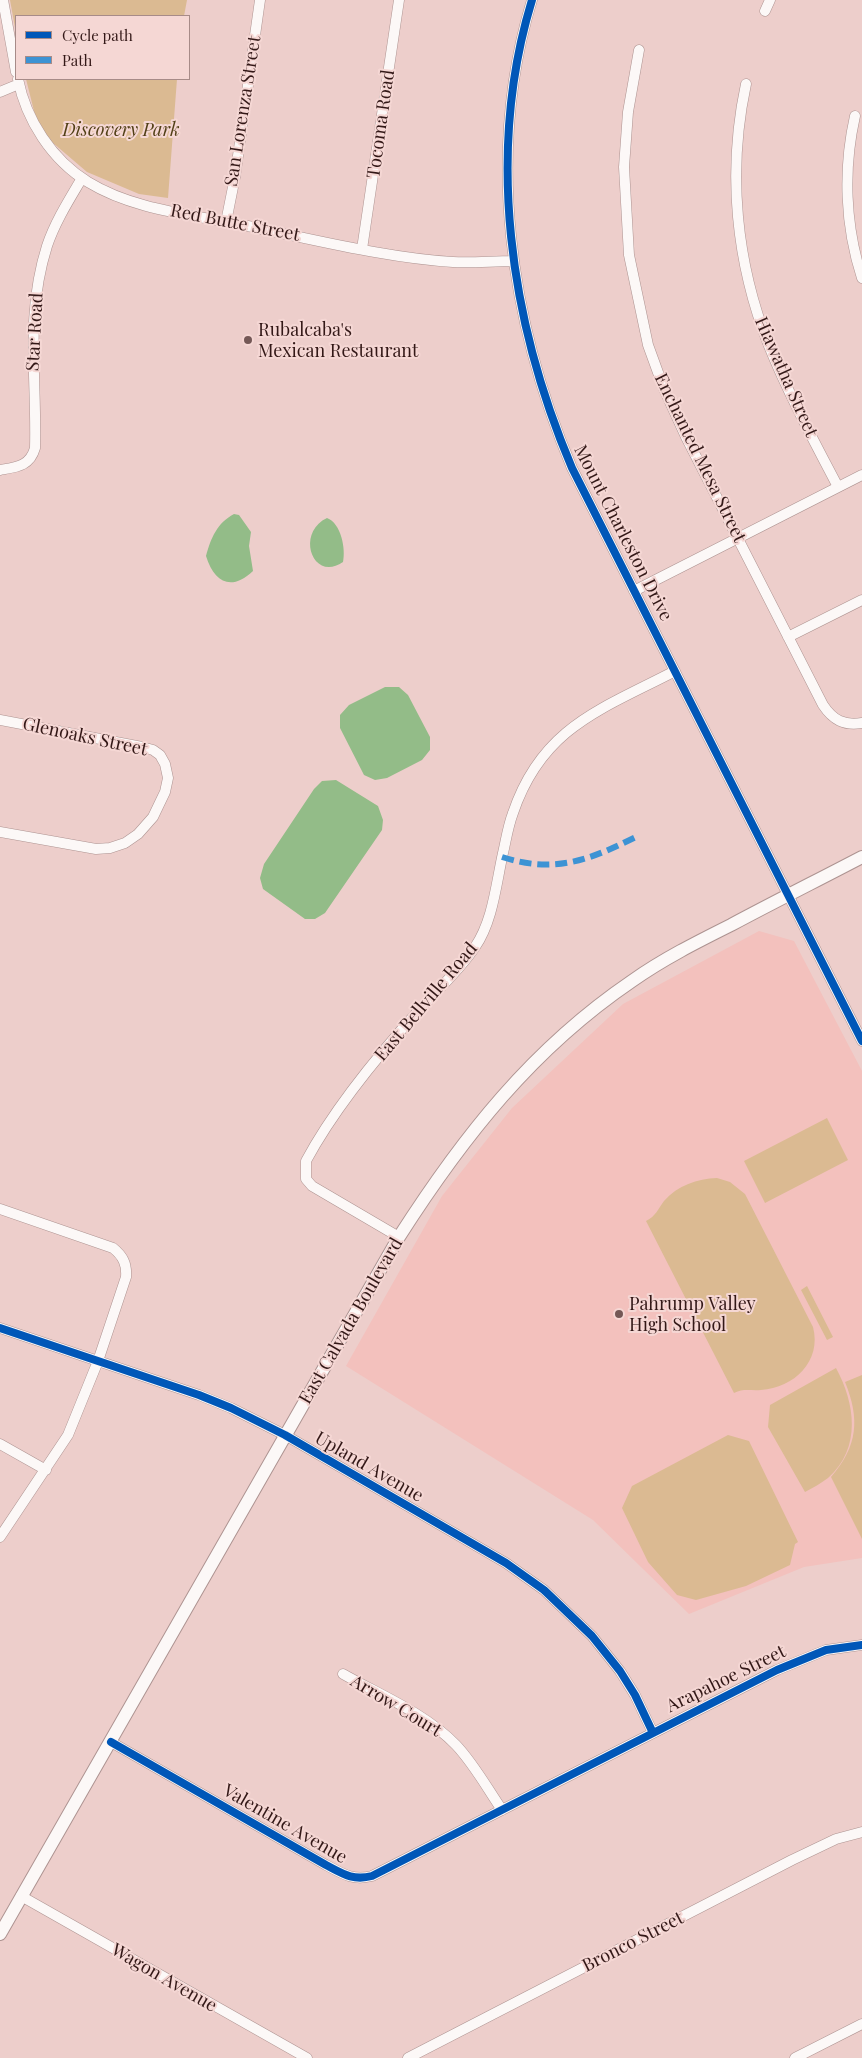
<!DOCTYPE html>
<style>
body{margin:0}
#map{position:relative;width:862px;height:2058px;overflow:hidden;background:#edcecb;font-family:"Playfair Display",serif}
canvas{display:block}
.legend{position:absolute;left:15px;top:15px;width:175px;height:65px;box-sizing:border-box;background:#f5d7d4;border:1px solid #a78b88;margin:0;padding:6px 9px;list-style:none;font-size:15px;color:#331817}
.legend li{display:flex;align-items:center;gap:10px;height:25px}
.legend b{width:25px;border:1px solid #a78b88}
</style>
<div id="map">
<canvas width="862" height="2058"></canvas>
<ul class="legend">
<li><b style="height:6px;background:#0057b8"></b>Cycle path</li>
<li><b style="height:6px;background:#3d93d4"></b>Path</li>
</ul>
</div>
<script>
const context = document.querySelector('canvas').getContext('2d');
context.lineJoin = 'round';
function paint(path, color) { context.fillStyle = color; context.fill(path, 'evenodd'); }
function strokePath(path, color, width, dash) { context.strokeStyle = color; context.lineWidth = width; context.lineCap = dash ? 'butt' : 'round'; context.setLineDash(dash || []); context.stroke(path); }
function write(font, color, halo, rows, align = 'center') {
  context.font = font + ' "Playfair Display",serif'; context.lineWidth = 4; context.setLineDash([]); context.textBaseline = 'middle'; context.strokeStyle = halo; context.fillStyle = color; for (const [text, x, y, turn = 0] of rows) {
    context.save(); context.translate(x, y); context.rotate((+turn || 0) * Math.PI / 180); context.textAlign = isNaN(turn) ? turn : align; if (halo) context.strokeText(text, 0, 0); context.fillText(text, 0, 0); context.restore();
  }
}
const built = new Path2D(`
 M 759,931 L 794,941 L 862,1071 L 862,1558 L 804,1567 L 689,1614 L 593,1520 L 346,1366 L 442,1196 L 512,1108 L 623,1004 Z`);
const green = new Path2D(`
 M 10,0 L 187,0 L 184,16 L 16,16 L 16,33 Z
 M 26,79 L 177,79 L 168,198 L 139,194 L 87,172 L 39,131 Z
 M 827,1118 L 848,1160 L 765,1203 L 744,1161 Z
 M 717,1178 L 730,1182 L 745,1194 L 813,1327 C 822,1361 794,1388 761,1390 C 750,1391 744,1388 734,1393 L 646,1221 C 656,1216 658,1209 664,1201 C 678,1185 697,1179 717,1178 Z
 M 807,1286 L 833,1337 L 827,1340 L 801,1290 Z
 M 836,1368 C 855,1403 862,1448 828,1478 C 821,1483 813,1488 805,1492 L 768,1427 L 770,1405 Z
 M 862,1375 L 862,1539 L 831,1477 C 858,1446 860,1419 845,1382 Z
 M 728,1435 L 749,1441 L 798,1542 L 795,1544 L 790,1565 L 746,1586 L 696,1600 L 677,1595 L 648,1562 L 622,1508 L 632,1486 Z`);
const water = new Path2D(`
 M 234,514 L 239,515 L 251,532 L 249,546 L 253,571 C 231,592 214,582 206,556 C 211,538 217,523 234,514 Z
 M 327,518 C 341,523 346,549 343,562 C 313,583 295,533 327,518 Z
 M 385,687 L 399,687 L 408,695 L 430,737 L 430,750 L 422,760 L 387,778 L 375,780 L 364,775 L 340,728 L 340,715 L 349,705 Z
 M 336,780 L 378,806 L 383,820 L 382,830 L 325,913 L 315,919 L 305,919 L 263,889 L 260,878 L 264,864 L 314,789 L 322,781 Z`);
const minor = new Path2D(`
 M 3,0 L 16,72
 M 532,0 C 485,154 510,322 572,468 L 862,1041
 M 765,11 L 770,0
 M 639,50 L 628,112 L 624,167 L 629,255 L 648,345 L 664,389 L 686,437 L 823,705 C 833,720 844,726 862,723
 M 18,79 C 26,120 52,160 88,182 C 132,209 187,214 237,224 C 305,237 384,258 453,262 C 473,263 493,261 513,261
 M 746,84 C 727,172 736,263 769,346 C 789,395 814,441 838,487
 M 0,92 L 19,84
 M 855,116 C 843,169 845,226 862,278
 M 226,222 L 235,177 L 260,0
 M 362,249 L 399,0
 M 0,470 C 17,467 30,466 35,448 C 37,378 25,315 47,246 C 55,222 69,200 82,178
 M 634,591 L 862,475
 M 788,637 L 862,600
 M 0,720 L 142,747 L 153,750 L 160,755 L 165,764 L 168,778 L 165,792 L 153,817 L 138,834 L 125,843 L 110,848 L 96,849 L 0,832
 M 0,1209 L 113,1248 C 123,1256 127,1264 126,1277 L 98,1361 L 68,1435 L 0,1537
 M 399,1237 L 312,1186 L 306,1179 L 306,1161 C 334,1109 380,1053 420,1009 C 438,989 459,971 475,947 C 493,921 496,884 503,853 C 506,840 508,826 513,813 C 542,727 602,709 675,671
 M 0,1328 L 199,1395 L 231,1408 L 285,1435 L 506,1563 L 544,1590 L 592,1636 L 620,1671 L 635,1695 L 653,1733
 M 0,1444 L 46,1470
 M 343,1674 C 380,1695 425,1713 456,1745 C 474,1764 487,1788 502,1810
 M 111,1742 L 326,1865 C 343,1874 353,1881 372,1876 L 777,1670 L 826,1650 L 862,1645
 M 21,1896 L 307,2058
 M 408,2058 L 792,1860 L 836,1839 L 862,1832
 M 795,2058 L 862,2024`);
const major = new Path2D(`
 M 0,1934 L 399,1237 C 463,1137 532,1049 632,981 C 663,959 697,942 731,925 C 774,902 818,880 862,857`);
const quiet = new Path2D(`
 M 502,857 C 555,874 589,860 636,837`);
const cycleway = new Path2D(`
 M 532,0 C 485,154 510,322 572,468 L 862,1041
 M 0,1328 L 199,1395 L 231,1408 L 285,1435 L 506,1563 L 544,1590 L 592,1636 L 620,1671 L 635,1695 L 653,1733
 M 111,1742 L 326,1865 C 343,1874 353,1881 372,1876 L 777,1670 L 826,1650 L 862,1645`);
const markers = [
 [248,340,5,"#745856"],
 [619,1314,5,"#745856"]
];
const streetNames = [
 ["San Lorenza Street",243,111,-81],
 ["Tocoma Road",381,124,-82],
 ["Red Butte Street",235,223,11],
 ["Star Road",35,332,-87],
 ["Hiawatha Street",786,377,66],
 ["Enchanted Mesa Street",700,458,64],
 ["Mount Charleston Drive",623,533,63],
 ["Glenoaks Street",85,737,12],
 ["East Bellville Road",426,1002,-50],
 ["East Calvada Boulevard",351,1321,-60],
 ["Upland Avenue",369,1467,30],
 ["Arapahoe Street",726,1679,-26],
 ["Arrow Court",396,1706,31],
 ["Valentine Avenue",285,1824,30],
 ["Bronco Street",633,1942,-27],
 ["Wagon Avenue",164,1978,30]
];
const parkNames = [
 ["Discovery Park",121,130]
];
const poiNames = [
 ["Rubalcaba's",258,330],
 ["Mexican Restaurant",258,351],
 ["Pahrump Valley",629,1304],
 ["High School",629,1325]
];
paint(built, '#f3c1bd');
paint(green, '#dbba92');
paint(water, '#93bc88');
strokePath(minor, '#ad9391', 11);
strokePath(major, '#ad9391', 14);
strokePath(minor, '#fcf8f7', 10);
strokePath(major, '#fcf8f7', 12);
strokePath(quiet, '#3d93d4', 6, [12, 6]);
strokePath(cycleway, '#0057b8', 8);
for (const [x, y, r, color] of markers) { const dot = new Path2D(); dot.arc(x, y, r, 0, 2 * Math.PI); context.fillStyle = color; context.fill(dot); strokePath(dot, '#f5d7d4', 2); }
write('18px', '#331817', '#f5d7d4', streetNames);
write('italic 18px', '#513f16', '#f5d7d4', parkNames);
write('18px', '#331817', '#f5d7d4', poiNames, 'left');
</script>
